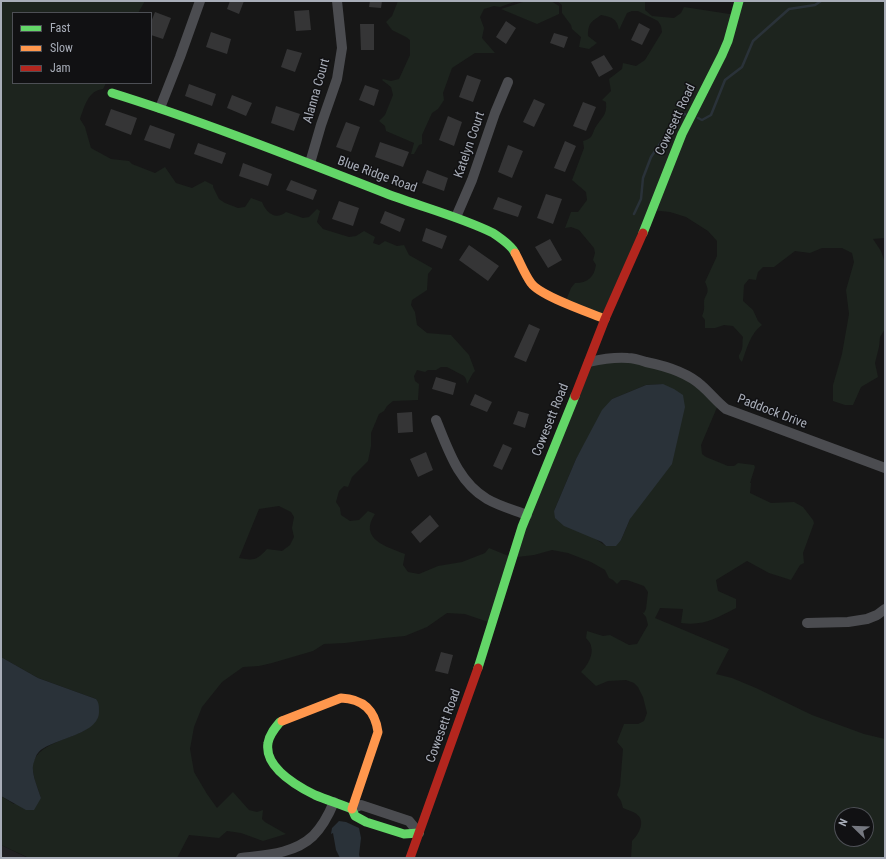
<!DOCTYPE html>
<style>
body{margin:0}
#map{position:relative;width:886px;height:859px;overflow:hidden;background:#171717;font-family:"Roboto Condensed",sans-serif}
canvas{display:block}
.frame{position:absolute;inset:0;border:2px solid #a8adb8;pointer-events:none}
.legend{position:absolute;left:12px;top:12px;width:140px;height:72px;box-sizing:border-box;background:#111113;border:1px solid #4d4f55;margin:0;padding:5px 7px;list-style:none;font-size:12px;color:#a8adb8}
.legend li{display:flex;align-items:center;gap:8px;height:20px}
.legend b{width:20px;border:1px solid #4d4f55}
.north{position:absolute;left:834px;top:807px;width:40px;height:40px;box-sizing:border-box;background:#111113;border:1px solid #4d4f55;border-radius:50%;rotate:293deg;font-size:11px;font-weight:700;line-height:16px;text-align:center;color:#a8adb8}
.north::after{content:'';display:block;margin:auto;width:14px;height:18px;background:#757880;clip-path:polygon(50% 0,100% 100%,50% 72%,0 100%)}
</style>
<div id="map">
<canvas width="886" height="859"></canvas>
<div class="frame"></div>
<ul class="legend">
<li><b style="height:5px;background:#63d668"></b>Fast</li>
<li><b style="height:5px;background:#ff974d"></b>Slow</li>
<li><b style="height:5px;background:#b3261e"></b>Jam</li>
</ul>
<div class="north">N</div>
</div>
<script>
const context = document.querySelector('canvas').getContext('2d');
context.lineJoin = 'round';
function paint(path, color) { context.fillStyle = color; context.fill(path, 'evenodd'); }
function strokePath(path, color, width, dash) { context.strokeStyle = color; context.lineWidth = width; context.lineCap = dash ? 'butt' : 'round'; context.setLineDash(dash || []); context.stroke(path); }
function write(font, color, halo, rows, align = 'center') {
  context.font = font + ' "Roboto Condensed",sans-serif'; context.lineWidth = 3; context.setLineDash([]); context.textBaseline = 'middle'; context.strokeStyle = halo; context.fillStyle = color; for (const [text, x, y, turn = 0] of rows) {
    context.save(); context.translate(x, y); context.rotate((+turn || 0) * Math.PI / 180); context.textAlign = isNaN(turn) ? turn : align; if (halo) context.strokeText(text, 0, 0); context.fillText(text, 0, 0); context.restore();
  }
}
const built = new Path2D(`
 M 1,845 L 28,858 L 29,858 L 1,858 Z`);
const green = new Path2D(`
 M 1,1 L 145,1 L 138,13 L 13,13 L 13,83 L 106,83 L 103,89 C 88,90 84,108 80,119 L 85,127 L 91,148 L 111,159 L 129,161 L 132,164 L 155,173 L 165,167 L 176,183 L 192,188 L 205,181 L 213,185 L 213,187 L 219,199 L 225,203 L 238,208 L 245,207 L 251,198 L 262,202 C 266,212 275,221 286,212 L 303,218 L 309,217 L 317,209 L 320,211 L 317,222 L 323,229 L 349,237 L 356,236 L 364,231 L 375,237 L 373,243 L 379,245 L 385,241 L 397,246 L 404,245 L 409,255 L 432,268 L 432,269 L 428,274 L 427,290 L 412,300 L 411,305 L 415,312 L 417,325 L 427,333 L 451,335 L 469,355 L 475,371 L 473,373 L 467,384 L 466,379 L 464,376 L 447,367 L 441,367 L 436,370 L 428,370 L 425,372 L 417,370 L 414,376 L 415,381 L 419,384 L 418,400 L 393,401 L 387,406 L 384,411 L 379,414 L 371,433 L 371,446 L 368,461 L 352,477 L 348,487 L 344,486 L 339,491 L 336,502 L 340,508 L 341,515 L 350,521 L 359,520 L 368,511 L 375,514 C 358,539 387,547 405,554 L 403,565 L 408,572 L 419,574 L 438,566 L 462,562 L 485,553 L 489,548 L 511,557 L 590,361 L 610,357 L 680,373 L 718,405 L 701,445 L 702,454 L 706,457 L 728,466 L 734,466 L 738,463 L 754,465 L 755,467 L 750,483 L 751,483 L 750,493 L 771,503 L 794,502 L 803,507 L 813,520 L 814,523 L 803,553 L 804,563 L 800,565 L 791,580 L 769,573 L 747,561 L 716,580 L 718,591 L 736,599 L 736,608 C 716,618 705,626 681,623 L 683,609 L 660,608 L 655,618 L 729,649 L 716,674 L 732,678 L 756,688 L 812,715 L 864,734 L 885,739 L 885,858 L 631,858 L 632,841 C 639,834 647,820 635,813 C 632,811 627,810 623,808 L 621,801 L 617,795 L 620,786 L 623,749 L 617,742 L 624,724 L 638,724 L 644,721 L 647,713 L 643,697 L 638,687 L 634,683 L 626,680 L 608,681 L 596,686 L 581,672 C 587,666 594,655 591,646 C 591,643 588,641 586,638 L 587,631 L 603,636 L 610,635 L 629,645 L 637,644 L 648,625 L 646,617 L 642,612 L 644,613 L 646,609 L 648,592 L 644,586 L 627,580 L 621,580 L 617,584 L 613,580 L 609,578 L 605,570 L 591,562 L 568,553 L 552,550 L 534,555 L 517,557 L 491,623 L 465,614 L 447,613 L 427,627 L 405,636 L 384,638 L 345,643 L 324,644 L 313,651 L 272,663 L 259,666 L 243,667 L 222,682 L 202,707 L 194,727 L 190,749 L 194,772 L 207,794 L 217,808 L 233,792 L 249,810 L 257,812 L 263,810 L 262,819 L 265,822 L 286,834 L 263,841 L 241,833 L 227,831 L 219,838 L 189,835 L 177,858 L 29,858 L 1,845 L 1,796 L 14,804 L 41,798 C 38,789 34,780 33,771 C 29,746 67,740 83,731 C 89,728 93,724 97,719 L 96,699 L 38,678 L 1,657 ZM 663,384 L 630,519 L 621,540 L 606,546 L 554,511 L 576,459 L 612,399 L 646,385 ZM 279,506 L 291,512 L 294,517 L 292,528 L 294,537 L 290,545 L 282,551 L 267,549 C 257,560 254,561 239,558 L 259,509 ZM 842,815 L 866,815 L 866,839 L 842,839 Z
 M 398,1 L 517,1 L 500,7 L 494,6 L 484,9 L 480,17 L 484,28 L 482,38 L 495,53 L 475,53 L 452,68 L 443,93 L 444,100 L 438,109 L 432,113 L 422,135 L 422,144 L 419,145 L 414,154 L 411,154 L 414,143 L 386,131 L 385,126 L 379,121 L 385,115 L 393,95 L 391,87 L 382,80 L 383,79 L 391,81 L 399,79 L 410,55 L 410,40 L 406,37 L 392,30 L 386,22 L 392,16 Z
 M 526,1 L 551,1 L 559,6 L 559,14 L 537,24 L 501,9 Z
 M 557,1 L 645,1 L 645,10 L 652,16 L 674,18 L 681,13 L 684,7 L 736,15 L 741,1 L 885,1 L 885,238 L 873,239 L 881,251 L 885,263 L 885,329 L 880,337 L 879,347 L 875,363 L 878,377 L 861,387 L 853,405 L 845,405 L 833,401 L 833,385 L 842,354 L 849,314 L 846,290 L 854,262 L 852,253 L 842,248 L 822,248 L 810,253 L 795,251 L 774,267 L 763,267 L 758,272 L 756,280 L 749,279 L 744,285 L 743,301 L 753,310 L 758,321 L 762,325 C 750,334 747,348 742,362 C 736,356 740,355 742,349 C 743,345 742,341 743,337 L 733,326 L 724,325 L 715,328 L 705,328 L 705,320 L 702,316 C 705,309 704,308 704,302 C 705,293 711,294 705,282 L 717,256 L 717,241 L 708,231 L 686,217 L 670,212 L 651,210 L 606,316 L 565,303 L 571,288 L 575,283 C 588,283 594,277 596,265 L 593,260 L 595,253 L 594,248 L 579,230 L 571,227 L 565,228 L 571,212 L 578,212 L 587,200 L 586,192 L 572,180 L 584,148 L 583,141 C 595,138 591,133 597,125 C 603,116 607,115 606,102 L 602,100 L 611,91 L 609,79 L 622,69 L 623,63 L 636,66 L 645,60 L 662,32 L 661,26 L 658,21 L 638,11 L 632,11 L 627,13 L 619,30 C 617,18 611,17 601,15 C 591,22 588,23 588,36 L 597,43 L 589,49 L 579,47 L 581,37 L 572,29 L 571,25 L 562,13 L 562,5 Z`);
const water = new Path2D(`
 M 663,384 L 674,389 L 683,395 L 685,407 L 672,464 L 630,519 L 621,540 L 616,546 L 606,546 L 602,542 L 564,526 L 555,518 L 554,511 L 576,459 L 602,410 L 612,399 L 646,385 Z
 M 1,657 L 38,678 L 96,699 C 99,703 99,706 99,711 C 100,736 50,738 38,753 C 36,755 35,759 34,762 C 30,771 38,788 41,798 L 34,810 L 26,810 L 1,796 Z
 M 339,821 L 346,822 L 359,828 L 361,838 L 359,855 L 360,858 L 340,858 L 336,850 L 333,833 L 331,834 L 332,828 Z`);
const stream = new Path2D(`
 M 698,118 L 702,120 L 711,115 L 725,80 L 742,67 L 753,41 L 789,9 L 815,5 L 821,1
 M 634,214 L 641,199 L 643,178 L 651,157 L 678,117 L 685,114`);
const building = new Path2D(`
 M 230,1 L 244,1 L 239,14 L 227,9 Z
 M 370,1 L 382,1 L 381,8 L 369,7 Z
 M 309,10 L 311,30 L 296,31 L 294,11 Z
 M 155,12 L 171,18 L 163,39 L 151,35 L 151,22 Z
 M 506,21 L 516,28 L 506,44 L 496,37 Z
 M 639,23 L 650,29 L 642,45 L 631,40 Z
 M 360,24 L 374,24 L 374,50 L 361,50 Z
 M 211,32 L 231,39 L 227,54 L 206,47 Z
 M 554,33 L 568,37 L 564,48 L 550,43 Z
 M 287,49 L 302,53 L 295,72 L 281,67 Z
 M 604,55 L 613,69 L 599,77 L 591,62 Z
 M 467,75 L 481,80 L 473,102 L 459,97 Z
 M 189,84 L 216,94 L 212,106 L 185,96 Z
 M 365,85 L 379,90 L 374,106 L 359,100 Z
 M 232,95 L 252,103 L 246,116 L 227,108 Z
 M 534,99 L 545,104 L 534,127 L 523,122 Z
 M 583,102 L 596,107 L 586,131 L 573,126 Z
 M 276,106 L 300,114 L 294,131 L 271,123 Z
 M 111,109 L 137,118 L 131,135 L 105,125 Z
 M 448,116 L 462,122 L 454,146 L 439,140 Z
 M 346,122 L 360,127 L 351,152 L 336,147 Z
 M 150,125 L 175,134 L 170,149 L 144,140 Z
 M 565,141 L 576,146 L 565,172 L 554,168 Z
 M 380,142 L 409,152 L 403,167 L 375,157 Z
 M 198,143 L 226,153 L 222,164 L 194,154 Z
 M 508,145 L 523,151 L 512,178 L 498,172 Z
 M 243,163 L 272,174 L 268,186 L 239,176 Z
 M 427,170 L 448,178 L 444,191 L 422,183 Z
 M 291,180 L 317,190 L 313,200 L 286,190 Z
 M 546,194 L 562,199 L 553,224 L 537,218 Z
 M 498,197 L 522,206 L 518,217 L 493,209 Z
 M 339,201 L 359,208 L 353,226 L 332,219 Z
 M 385,211 L 405,219 L 400,232 L 380,223 Z
 M 426,228 L 447,236 L 442,249 L 422,241 Z
 M 550,239 L 562,260 L 548,268 L 535,247 Z
 M 469,245 L 499,266 L 488,281 L 459,260 Z
 M 529,324 L 540,329 L 526,362 L 514,357 Z
 M 436,377 L 456,383 L 453,395 L 432,389 Z
 M 475,394 L 492,402 L 487,412 L 470,405 Z
 M 518,411 L 529,414 L 525,428 L 513,424 Z
 M 412,412 L 413,432 L 398,433 L 397,413 Z
 M 503,444 L 512,448 L 502,470 L 493,466 Z
 M 426,452 L 433,470 L 418,477 L 410,459 Z
 M 430,515 L 439,526 L 420,543 L 411,532 Z
 M 441,652 L 453,655 L 448,674 L 435,671 Z`);
const street = new Path2D(`
 M 160,108 L 180,57 L 200,1
 M 310,163 L 321,125 L 337,79 L 342,48 L 337,1
 M 456,217 L 472,180 L 495,113 L 508,82
 M 589,362 C 602,359 615,357 628,358 C 634,358 640,360 646,362 C 666,366 687,372 702,386 C 710,393 717,402 726,409 L 885,468
 M 436,420 C 448,449 458,482 487,499 C 499,506 514,510 527,515
 M 807,623 L 848,622 L 867,619 L 877,615 L 885,609
 M 352,809 L 361,805 L 409,821 L 419,833
 M 241,858 C 265,855 294,854 313,836 C 322,827 329,814 334,802`);
const fast = new Path2D(`
 M 112,93 C 205,122 295,158 385,193 C 421,207 458,216 493,233 C 499,237 512,246 515,253
 M 643,233 L 682,134 L 722,55 L 728,41 L 739,1
 M 478,668 L 522,527 L 575,396
 M 282,721 L 280,722 C 275,728 269,735 268,743 C 264,767 297,786 315,795 C 327,800 340,804 352,809 L 355,816 L 366,822 L 404,834 L 419,833`);
const slow = new Path2D(`
 M 515,253 C 520,262 525,275 531,283 C 540,296 588,312 605,319
 M 282,721 L 341,698 C 363,699 375,710 378,732 L 352,809`);
const jam = new Path2D(`
 M 575,396 L 605,319 L 643,233
 M 410,858 L 478,668`);
const streetNames = [
 ["Alanna Court",317,91,-74],
 ["Cowesett Road",676,120,-65],
 ["Katelyn Court",470,145,-71],
 ["Blue Ridge Road",377,175,20],
 ["Paddock Drive",772,412,21],
 ["Cowesett Road",551,420,-68],
 ["Cowesett Road",444,726,-70]
];
paint(built, '#212123');
paint(green, '#1d241e');
paint(water, '#2a3239');
strokePath(stream, '#2a3239', 2.5);
paint(building, '#353536');
strokePath(street, '#4b4c50', 10);
strokePath(fast, '#63d668', 9);
strokePath(slow, '#ff974d', 9);
strokePath(jam, '#b3261e', 9);
write('13px', '#a8adb8', '#111113', streetNames);
</script>
